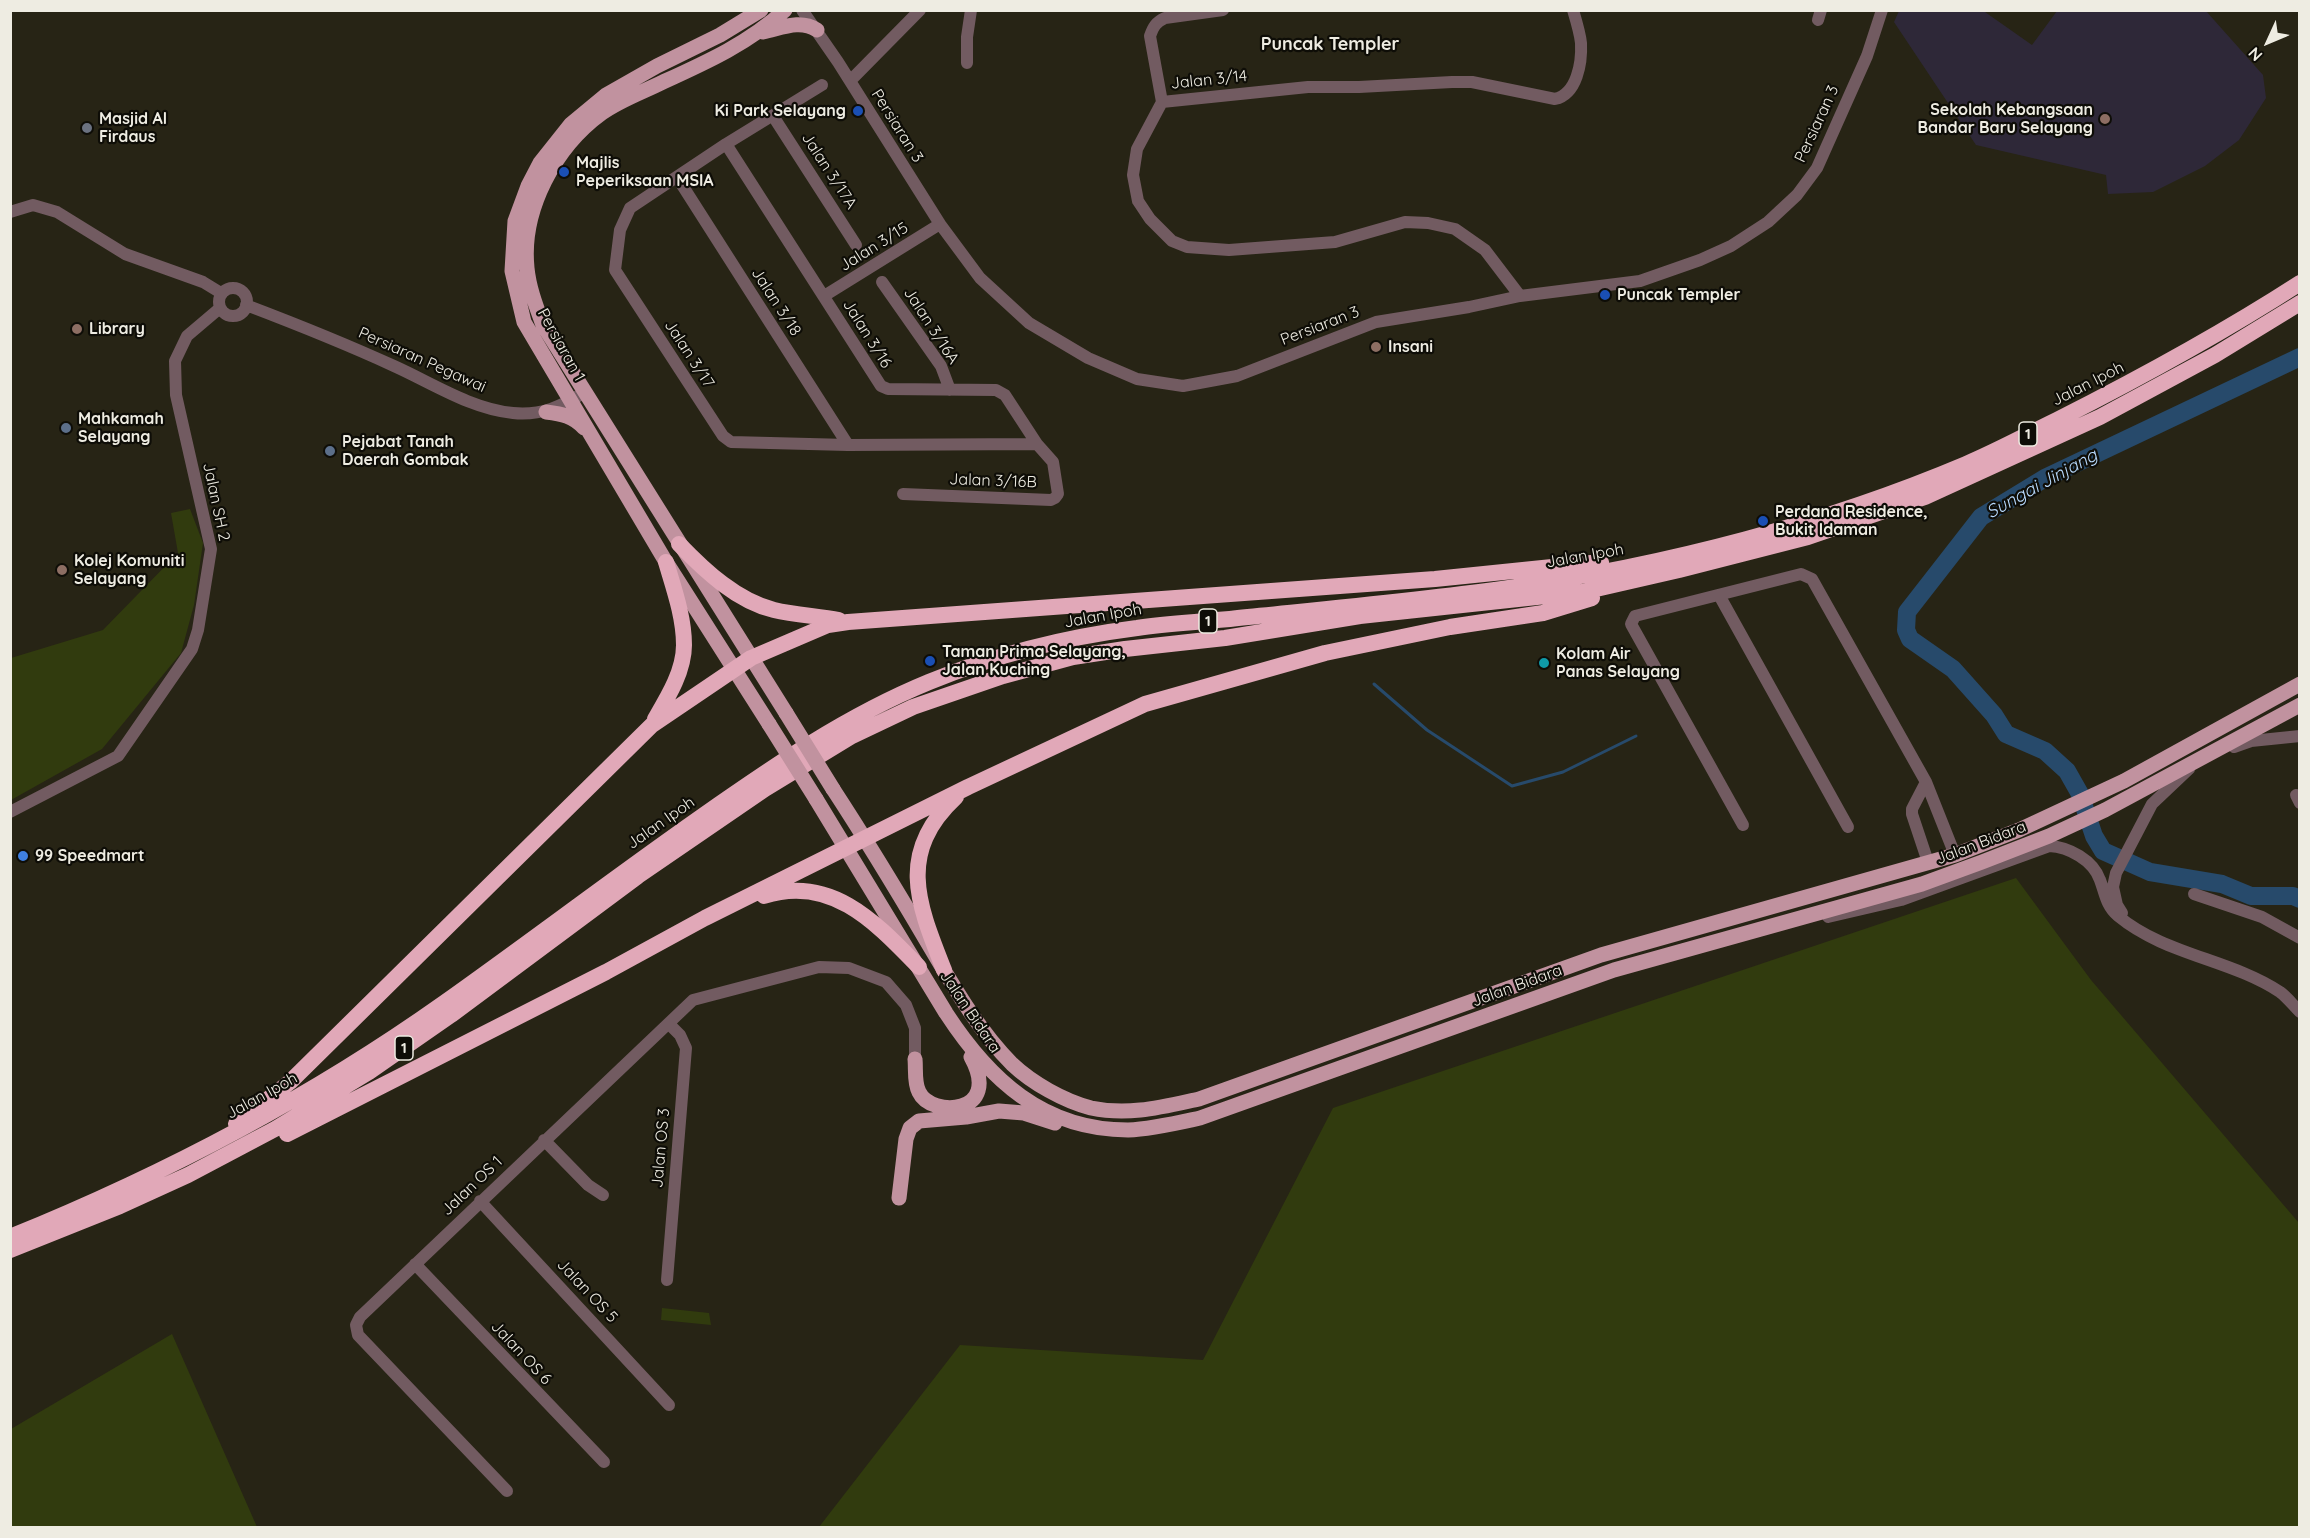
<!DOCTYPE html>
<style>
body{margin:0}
#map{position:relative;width:2310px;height:1538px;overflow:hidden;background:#272415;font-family:Quicksand,sans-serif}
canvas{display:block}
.frame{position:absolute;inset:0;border:12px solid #eeece2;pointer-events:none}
.north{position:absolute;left:2238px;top:12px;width:60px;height:60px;-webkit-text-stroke:4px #0e0d07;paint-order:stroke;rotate:226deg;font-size:16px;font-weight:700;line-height:24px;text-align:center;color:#eeece2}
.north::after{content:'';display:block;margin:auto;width:21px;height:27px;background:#eeece2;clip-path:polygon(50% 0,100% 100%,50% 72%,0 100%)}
</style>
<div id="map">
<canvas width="2310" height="1538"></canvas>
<div class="frame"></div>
<div class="north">N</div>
</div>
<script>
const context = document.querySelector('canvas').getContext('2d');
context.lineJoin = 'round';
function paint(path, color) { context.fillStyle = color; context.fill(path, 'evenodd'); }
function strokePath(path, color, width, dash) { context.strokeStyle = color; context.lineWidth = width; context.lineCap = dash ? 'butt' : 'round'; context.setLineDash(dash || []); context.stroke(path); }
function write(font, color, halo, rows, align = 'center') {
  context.font = font + ' Quicksand,sans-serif'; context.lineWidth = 4.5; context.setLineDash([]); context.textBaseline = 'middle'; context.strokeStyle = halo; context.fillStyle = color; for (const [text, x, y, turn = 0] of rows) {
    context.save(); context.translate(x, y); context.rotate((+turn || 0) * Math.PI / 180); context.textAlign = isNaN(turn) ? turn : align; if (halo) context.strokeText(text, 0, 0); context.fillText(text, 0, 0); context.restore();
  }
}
const education = new Path2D(`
 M 1899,11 L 1975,10 L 1985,12 L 2032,45 L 2057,11 L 2206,11 L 2263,75 L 2266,98 L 2239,140 L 2205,166 L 2153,192 L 2108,194 L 2106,175 L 1976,145 L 1894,22 Z`);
const green = new Path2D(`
 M 190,509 L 203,543 L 194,605 L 181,653 L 102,749 L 11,800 L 11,658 L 103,630 L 178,553 L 171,513 Z
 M 2016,878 L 2091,980 L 2299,1223 L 2299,1527 L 819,1527 L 960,1345 L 1203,1360 L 1333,1108 Z
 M 662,1308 L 709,1313 L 711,1325 L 661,1320 Z
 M 172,1334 L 257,1527 L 11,1527 L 11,1429 Z`);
const stream = new Path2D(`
 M 1374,684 L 1427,730 L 1512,786 L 1563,772 L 1636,736`);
const river = new Path2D(`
 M 2300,357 L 2045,478 L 1981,517 L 1907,612 L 1906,630 L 1910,639 L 1953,669 L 1994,715 L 2006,734 L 2045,751 L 2067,771 L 2080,794 L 2094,836 L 2103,851 L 2150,872 L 2222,884 L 2251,896 L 2293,896 L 2300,899`);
const minor = new Path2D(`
 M 802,10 L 838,62 L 940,224 L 980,278 L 1029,323 L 1088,358 L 1137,379 L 1183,386 L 1237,376 L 1376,322 L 1469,307 L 1520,296 L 1640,281 L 1700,260 L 1731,246 L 1768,222 L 1797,195 L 1817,168 L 1867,56 L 1882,10
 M 1223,10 L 1165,18 C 1156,22 1153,27 1150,36 L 1162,102 L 1137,149 L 1133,175 L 1138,201 L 1150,219 L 1172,241 L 1187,247 L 1229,250 L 1335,242 L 1405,222 L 1428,223 L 1455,229 L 1485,250 L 1520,296
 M 1818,20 L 1821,10
 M 967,63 L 967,37 L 971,10
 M 850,81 L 920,10
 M 822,85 L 726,144 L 630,208 L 620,230 L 615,270 L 723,436 L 731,442 L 848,445 L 1037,444
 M 1162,102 L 1308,87 L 1359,87 L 1452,82 L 1472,82 L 1555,99 C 1577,94 1582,63 1581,43 C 1580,33 1576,20 1573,10
 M 773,116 L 856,245
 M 726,144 L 881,386 L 888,389 L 996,390 L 1005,395 L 1037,444 L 1053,462 L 1058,494 L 1055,498 L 1051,500 L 903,494
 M 677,177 L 848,445
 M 10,212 L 33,205 L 57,212 L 125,254 L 203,282 L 221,293
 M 882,282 L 941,366 L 950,390
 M219 302a14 14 0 1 1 28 0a14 14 0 1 1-28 0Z
 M 824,296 L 940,224
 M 246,305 C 296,324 346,344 394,366 C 432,383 471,409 513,413 C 541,416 562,406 585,392
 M 1719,595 L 1848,827
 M 2234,747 L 2251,741 L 2300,736
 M 1926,782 L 1912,809 L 1912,814 L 1928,862
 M 2296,795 L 2300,803
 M 10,812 L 118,756 L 192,649 L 198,630 L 211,549 L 176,395 L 175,361 L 187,336 L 220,308
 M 1743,825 L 1631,624 L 1635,616 L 1801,574 L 1812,579 L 1926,782 L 1955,855
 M 2194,894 L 2262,917 L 2300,938
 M 2122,913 L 2117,905 L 2113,887 L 2116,873 L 2152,804 L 2189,769
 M 1828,917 L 1901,900 L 2049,846 C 2069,847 2093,860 2100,880 C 2105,893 2106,906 2118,916 C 2165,955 2230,959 2280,992 C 2287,997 2293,1005 2300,1012
 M 544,1140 L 588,1185 L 603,1195
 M 480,1201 L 669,1405
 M 415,1264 L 604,1462
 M 667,1280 L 686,1048 L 680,1035 L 669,1024
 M 507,1491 L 358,1335 L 356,1325 L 360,1317 L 693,1000 L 819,967 L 849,968 L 886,982 L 906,1005 L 915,1028 L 915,1059`);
const major = new Path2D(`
 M 761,10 L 720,35 L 657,66 L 606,95 L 571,124 L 540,163 L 528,186 L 515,221 L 512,271 L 524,322 L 666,562 L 769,724
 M 785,10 C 749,43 707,62 663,82 C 643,92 620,100 602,113 C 555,147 521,210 527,268 C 529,288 536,306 543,325 L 786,713
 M 763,32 C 782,28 800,19 817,30
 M 546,412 C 562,414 573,416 584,428
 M 833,789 C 865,838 896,889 926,940 C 951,982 977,1029 1012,1064 C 1032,1083 1064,1101 1091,1108 C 1129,1116 1162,1107 1199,1099 L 1601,955 L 1955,855 L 2019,830 L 2124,781 L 2300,684
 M 816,799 L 946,1013 C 989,1079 1043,1130 1128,1130 C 1152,1129 1177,1123 1200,1118 L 1614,970 L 1922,884 L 1982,862 L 2049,836 L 2105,810 L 2300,705
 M 915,1059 C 916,1069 914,1083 919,1092 C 931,1118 1003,1115 971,1057
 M 899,1198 L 906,1139 L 910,1128 L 919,1121 L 966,1117 L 999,1111 L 1024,1113 L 1055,1123`);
const highway = new Path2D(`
 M 679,544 C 705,571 737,601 774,610 C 795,615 818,616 839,620
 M 655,719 C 668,697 684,671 684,645 C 684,617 674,589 666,562
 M 764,896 C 832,874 877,924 919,967
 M 944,970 C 918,904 896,853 956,797
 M 236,1124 L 290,1082 L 652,725 L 751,658 L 828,625 L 848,622 L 1435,579 L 1601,562
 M 287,1134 L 606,972 L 705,918 L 968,787 L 1145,704 L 1325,653 L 1450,627 L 1543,613 L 1592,598
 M 10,1237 C 163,1175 310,1098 444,1003 C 530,942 614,878 701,817 C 774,766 846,716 929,682 C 995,655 1066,637 1137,628 C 1170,623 1204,622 1238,618 C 1326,609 1414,601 1502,589 C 1660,566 1819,526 1966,464 C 1997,451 2026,435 2057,420 C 2140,378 2221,334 2300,283
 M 10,1250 L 120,1206 L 188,1175 L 275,1129 L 369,1072 L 451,1015 L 638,876 L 765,789 L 852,736 L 913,707 L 1003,676 L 1073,657 L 1125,649 L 1225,638 L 1360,616 L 1583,592 L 1679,570 L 1808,537 L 1925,497 L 2100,417 L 2215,355 L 2300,303`);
const majorBridge = new Path2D(`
 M 786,713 L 833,789
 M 769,724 L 816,799`);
const markers = [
 [858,111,6,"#1a4fb4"],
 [2105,119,6,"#8d6e63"],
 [87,128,6,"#6b7280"],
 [564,172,6,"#1a4fb4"],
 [1605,295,6,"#1a4fb4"],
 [77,329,6,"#8d6e63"],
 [1376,347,6,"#8d6e63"],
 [66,428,6,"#5c6f8a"],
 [330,451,6,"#5c6f8a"],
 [1763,521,6,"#1a4fb4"],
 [62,570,6,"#8d6e63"],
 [930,661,6,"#1a4fb4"],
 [1544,663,6,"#0f9aa8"],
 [23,856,6,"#3f7fe0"]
];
const shields = [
 [2028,434,18],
 [1208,621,18],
 [404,1048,18]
];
const shieldNames = [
 ["1",2028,434],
 ["1",1208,621],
 ["1",404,1048]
];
const streetNames = [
 ["Jalan 3/14",1209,80,-6],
 ["Persiaran 3",1817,124,-65],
 ["Persiaran 3",897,126,58],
 ["Jalan 3/17A",829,171,57],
 ["Jalan 3/15",874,247,-32],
 ["Jalan 3/18",776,302,57],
 ["Jalan 3/16A",931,326,57],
 ["Persiaran 3",1320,326,-21],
 ["Jalan 3/16",867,334,58],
 ["Persiaran 1",561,345,61],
 ["Jalan 3/17",689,354,57],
 ["Persiaran Pegawai",422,360,24],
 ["Jalan Ipoh",2088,384,-27],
 ["Jalan 3/16B",993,481,2],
 ["Jalan SH 2",216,502,78],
 ["Jalan Ipoh",1585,556,-10],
 ["Jalan Ipoh",1103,616,-10],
 ["Jalan Ipoh",661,823,-35],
 ["Jalan Bidara",1981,843,-21],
 ["Jalan Bidara",1517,986,-20],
 ["Jalan Bidara",970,1012,56],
 ["Jalan Ipoh",262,1096,-29],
 ["Jalan OS 3",661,1148,-85],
 ["Jalan OS 1",472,1186,-44],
 ["Jalan OS 5",587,1291,47],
 ["Jalan OS 6",521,1353,47]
];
const poiNames = [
 ["Sekolah Kebangsaan",2093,110,"right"],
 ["Bandar Baru Selayang",2093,128,"right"],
 ["Ki Park Selayang",846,111,"right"],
 ["Masjid Al",99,119],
 ["Firdaus",99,137],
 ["Majlis",576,163],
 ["Peperiksaan MSIA",576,181],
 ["Puncak Templer",1617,295],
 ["Library",89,329],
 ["Insani",1388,347],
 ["Mahkamah",78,419],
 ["Selayang",78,437],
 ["Pejabat Tanah",342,442],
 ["Daerah Gombak",342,460],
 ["Perdana Residence,",1775,512],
 ["Bukit Idaman",1775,530],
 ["Kolej Komuniti",74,561],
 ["Selayang",74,579],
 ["Taman Prima Selayang,",942,652],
 ["Jalan Kuching",942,670],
 ["Kolam Air",1556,654],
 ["Panas Selayang",1556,672],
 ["99 Speedmart",35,856]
];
const neighbourhoodNames = [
 ["Puncak Templer",1330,45]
];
const waterNames = [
 ["Sungai Jinjang",2042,484,-29]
];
paint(education, '#2e2838');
paint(green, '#313b0e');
strokePath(stream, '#274a6b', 3);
strokePath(river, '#274a6b', 18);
strokePath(minor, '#725b61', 12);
strokePath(major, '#c1929f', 15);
strokePath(highway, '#e1a8b8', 16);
strokePath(majorBridge, '#c1929f', 15);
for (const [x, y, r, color] of markers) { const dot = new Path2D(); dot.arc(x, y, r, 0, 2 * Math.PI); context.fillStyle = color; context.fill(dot); strokePath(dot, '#0e0d07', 2); }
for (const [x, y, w] of shields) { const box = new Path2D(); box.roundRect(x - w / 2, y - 12, w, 24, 4.5); context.fillStyle = '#0e0d07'; context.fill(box); strokePath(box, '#eeece2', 1.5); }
write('bold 15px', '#eeece2', null, shieldNames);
write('16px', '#eeece2', '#0e0d07', streetNames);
write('bold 16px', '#eeece2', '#0e0d07', poiNames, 'left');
write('bold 18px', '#eeece2', '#0e0d07', neighbourhoodNames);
write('italic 18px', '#b8dafd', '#0e0d07', waterNames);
</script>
